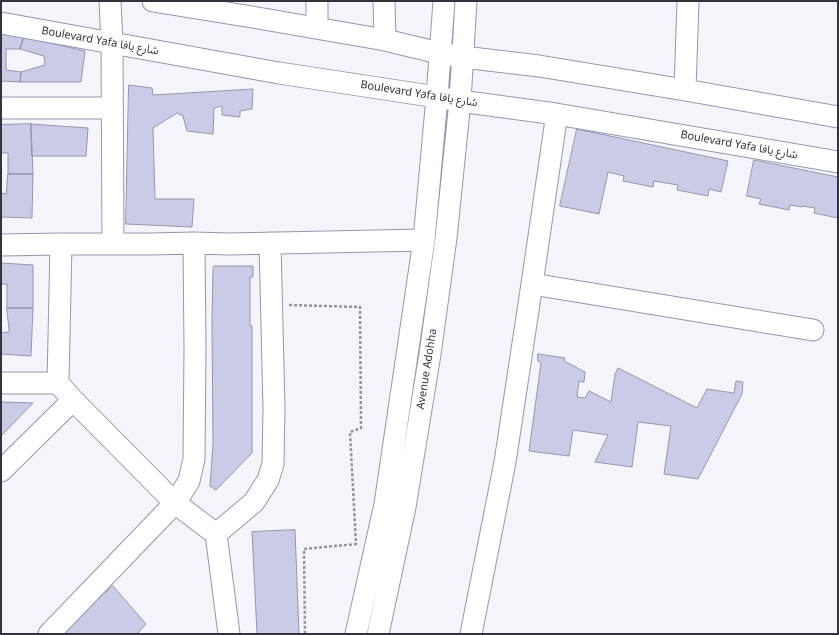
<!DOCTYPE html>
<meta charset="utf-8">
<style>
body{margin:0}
#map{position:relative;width:839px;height:635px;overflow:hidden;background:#f4f5fa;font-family:"Noto Sans",sans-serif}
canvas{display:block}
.frame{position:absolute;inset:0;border:2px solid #33333e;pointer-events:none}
</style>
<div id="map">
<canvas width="839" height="635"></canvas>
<div class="frame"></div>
</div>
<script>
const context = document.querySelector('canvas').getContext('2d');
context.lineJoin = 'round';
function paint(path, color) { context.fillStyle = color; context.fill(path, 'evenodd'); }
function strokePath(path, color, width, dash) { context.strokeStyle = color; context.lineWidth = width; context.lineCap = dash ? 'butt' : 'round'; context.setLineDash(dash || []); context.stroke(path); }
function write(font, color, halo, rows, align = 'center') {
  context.font = font + ' "Noto Sans","Noto Sans Arabic",sans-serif'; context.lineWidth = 3.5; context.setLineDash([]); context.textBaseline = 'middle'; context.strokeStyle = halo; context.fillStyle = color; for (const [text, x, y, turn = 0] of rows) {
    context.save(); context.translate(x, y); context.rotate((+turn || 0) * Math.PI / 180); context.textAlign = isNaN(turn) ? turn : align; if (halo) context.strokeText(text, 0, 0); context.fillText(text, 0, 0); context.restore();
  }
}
const building = new Path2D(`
 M 1,33 L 24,37 L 20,49 L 6,49 L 6,70 L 21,72 L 20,82 L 1,81 Z
 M 24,37 L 85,51 L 81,82 L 20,82 L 21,72 L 45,65 L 44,56 L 20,49 Z
 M 129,85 L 152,88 L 153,95 L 253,89 L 252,109 L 240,111 L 240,117 L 222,115 L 222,106 L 214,108 L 213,134 L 187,131 L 183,116 L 177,113 L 153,128 L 155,199 L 194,199 L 192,227 L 126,224 Z
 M 31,124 L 88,128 L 86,156 L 32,156 Z
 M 31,124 L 33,174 L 8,174 L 8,153 L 1,153 L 1,125 Z
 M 577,129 L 728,161 L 721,192 L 709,189 L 708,196 L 677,190 L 678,185 L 654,181 L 653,187 L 623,181 L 624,176 L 608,172 L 599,214 L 560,206 Z
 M 754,160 L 838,177 L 838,218 L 814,213 L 815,208 L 802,206 L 802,207 L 790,205 L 789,210 L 759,204 L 761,199 L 747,196 Z
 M 8,174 L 33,174 L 32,218 L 1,217 L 1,193 L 6,194 Z
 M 1,263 L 33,265 L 33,308 L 7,308 L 7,284 L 1,284 Z
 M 214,266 L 253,266 L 253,277 L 250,277 L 250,326 L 252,326 L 252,453 L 216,490 L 210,486 L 213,444 L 212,321 L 213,269 Z
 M 7,308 L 33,308 L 31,356 L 1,354 L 1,333 L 9,332 Z
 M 538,354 L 565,358 L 564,361 L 585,372 L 584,382 L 579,381 L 577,397 L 585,398 L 589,391 L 611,402 L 615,374 L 618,368 L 697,408 L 707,389 L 734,393 L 736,381 L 743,382 L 742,394 L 698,479 L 664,474 L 671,426 L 638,422 L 632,467 L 595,462 L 608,435 L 573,430 L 569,456 L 529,451 L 541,363 L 538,361 Z
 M 1,402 L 33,403 L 1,436 Z
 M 295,530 L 299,634 L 257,634 L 252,532 Z
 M 113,586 L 146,624 L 137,634 L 60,634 Z`);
const path = new Path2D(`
 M 289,305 L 360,307 L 361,428 L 350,432 L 356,544 L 304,549 L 305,634`);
const minor = new Path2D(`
 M 110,1 L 112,43 L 113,244
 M 153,1 L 252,17 L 385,40 L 439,53 L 463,57 L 539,66 L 685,90 L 838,117
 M 384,1 L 385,40
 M 1,23 L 279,73 L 437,97 L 460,101 L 556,114 L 838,162
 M 317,28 L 317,1
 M 685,90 L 688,1
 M 1,108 L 112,108
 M 1,245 L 61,244 L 151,244 L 194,243 L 229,244 L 424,240
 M 532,284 L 813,330
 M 1,383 L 58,383
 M 73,400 L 175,503 L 216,534 L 229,634
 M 1,471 L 73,400 L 58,383 L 61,244
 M 216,534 L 254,502 L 268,480 L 273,464 L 274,408 L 270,243
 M 49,634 L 175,503 L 189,481 L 194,459 L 195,349 L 194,243
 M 356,634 L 385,504 L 424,240 L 437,97 L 444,1
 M 378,634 L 405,507 L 430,354 L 446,238 L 460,101 L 466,1
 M 471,634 L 505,462 L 532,284 L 555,127 L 556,114`);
const streetNames = [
 ["Boulevard Yafa شارع يافا",100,41,10],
 ["Boulevard Yafa شارع يافا",419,94,9],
 ["Boulevard Yafa شارع يافا",739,145,10],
 ["Avenue Adohha",427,369,-81]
];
paint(building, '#cacbe6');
strokePath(building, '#9494ae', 1);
strokePath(minor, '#9596b0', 23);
strokePath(path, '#94949c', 2.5, [3, 2]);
strokePath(minor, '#fff', 21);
write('11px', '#33333e', '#fff', streetNames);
</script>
